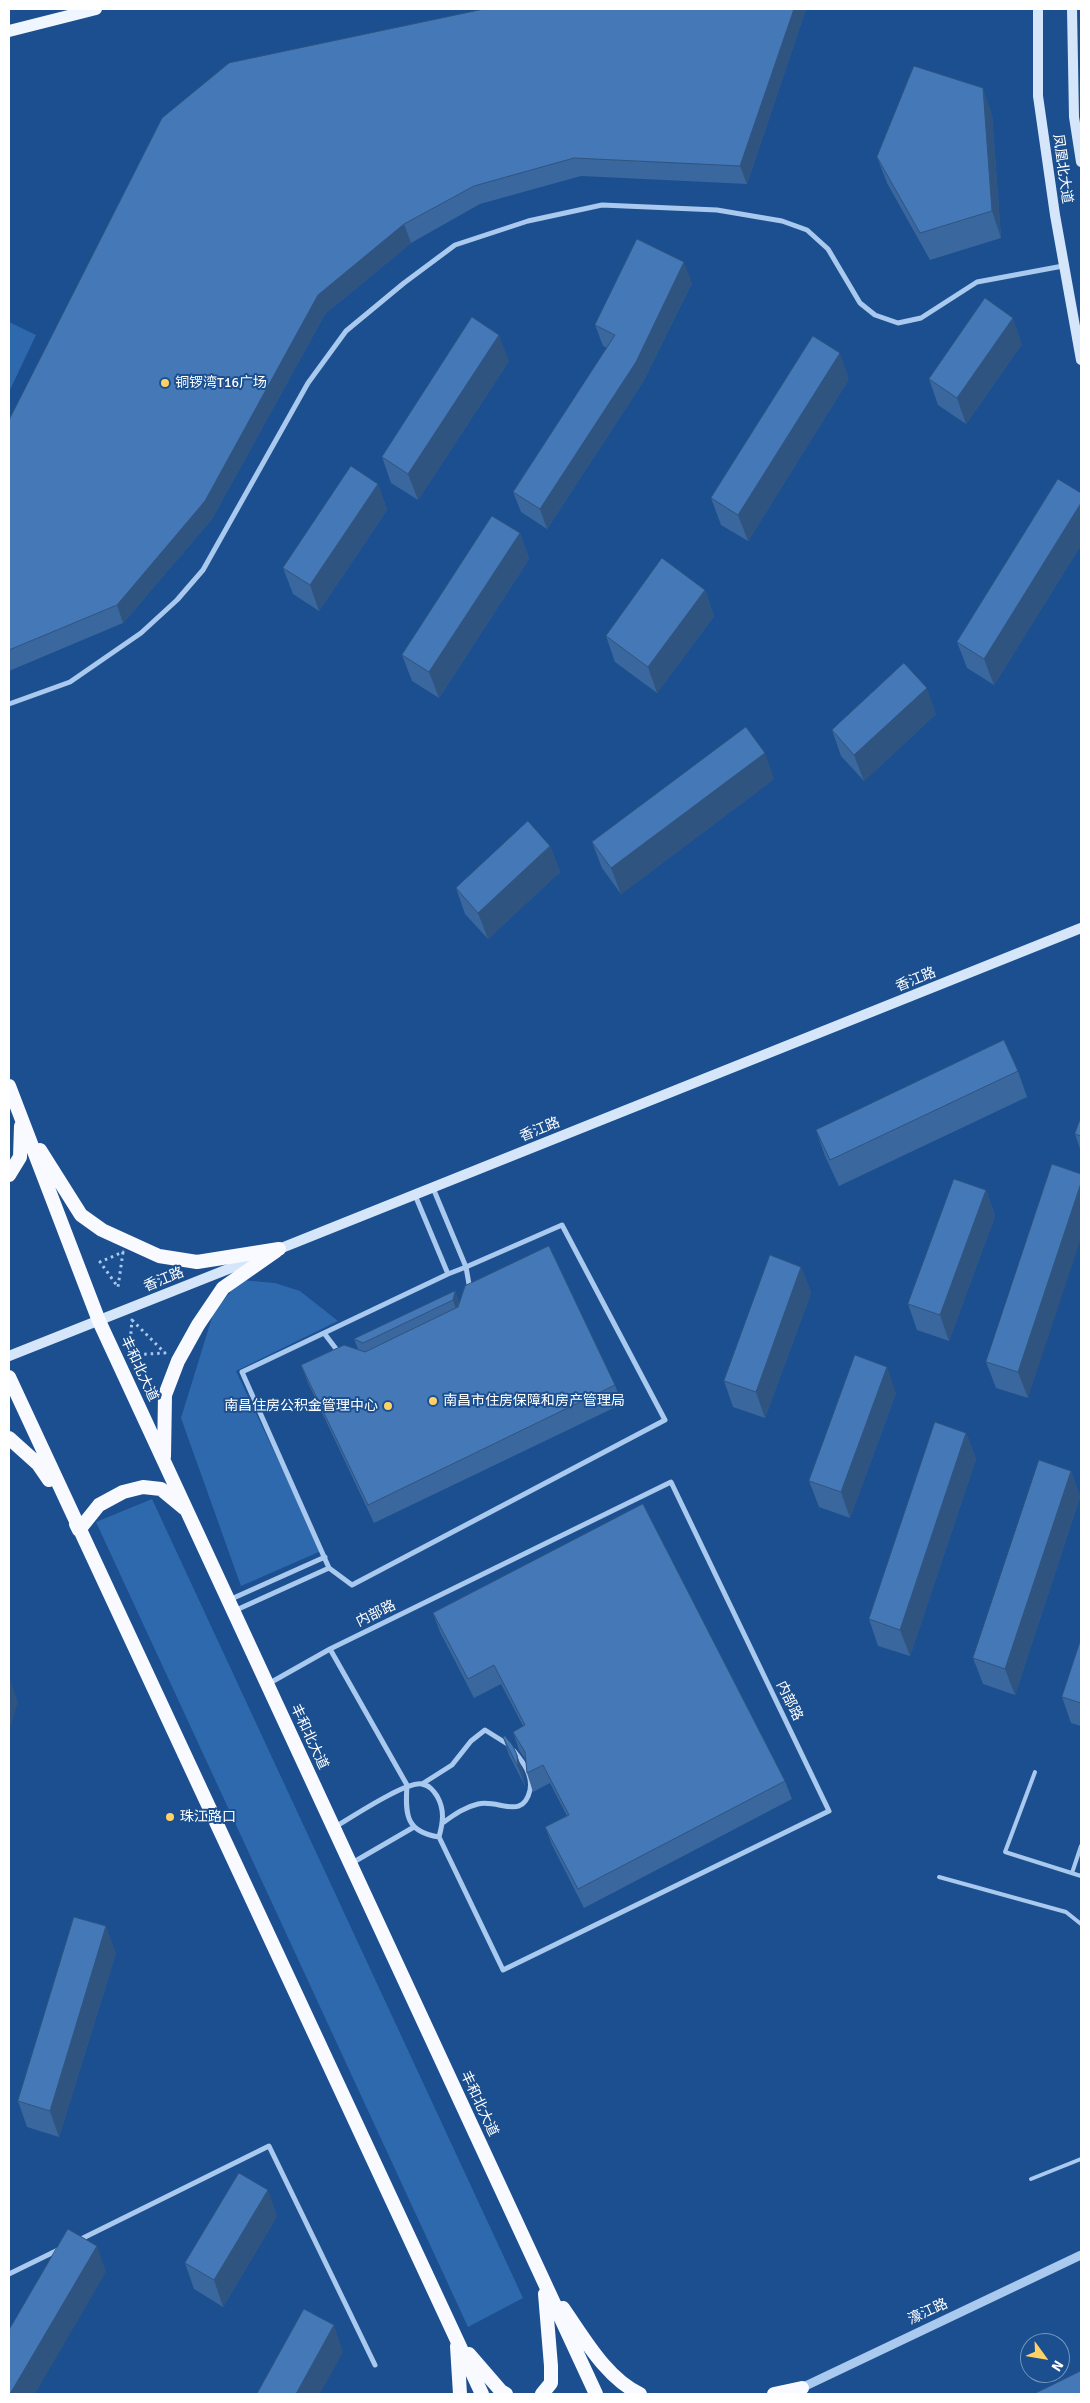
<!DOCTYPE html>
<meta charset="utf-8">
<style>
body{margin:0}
#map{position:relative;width:1090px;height:2403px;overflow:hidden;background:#1b4f8f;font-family:Signika,sans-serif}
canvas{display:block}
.frame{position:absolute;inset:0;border:10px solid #fff;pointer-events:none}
.north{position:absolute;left:1020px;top:2333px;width:50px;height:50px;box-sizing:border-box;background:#1b4f8f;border:1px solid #7695bc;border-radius:50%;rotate:122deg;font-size:14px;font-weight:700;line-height:20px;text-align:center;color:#fff}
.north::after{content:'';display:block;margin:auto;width:18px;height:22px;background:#ffd166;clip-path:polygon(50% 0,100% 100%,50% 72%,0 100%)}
</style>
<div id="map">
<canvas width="1090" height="2403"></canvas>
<div class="frame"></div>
<div class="north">N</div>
</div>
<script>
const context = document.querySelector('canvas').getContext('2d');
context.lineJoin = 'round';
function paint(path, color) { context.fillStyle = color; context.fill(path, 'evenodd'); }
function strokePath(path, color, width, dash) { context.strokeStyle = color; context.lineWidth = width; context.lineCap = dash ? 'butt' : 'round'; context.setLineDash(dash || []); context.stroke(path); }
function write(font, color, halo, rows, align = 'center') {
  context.font = font + ' Signika,"Noto Sans SC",sans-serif'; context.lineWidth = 4; context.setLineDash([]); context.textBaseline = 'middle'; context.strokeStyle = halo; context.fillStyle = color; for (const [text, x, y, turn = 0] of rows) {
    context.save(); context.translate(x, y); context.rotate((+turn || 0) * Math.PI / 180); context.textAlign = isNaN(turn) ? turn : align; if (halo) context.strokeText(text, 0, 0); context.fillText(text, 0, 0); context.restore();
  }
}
const green = new Path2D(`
 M 9,322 L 36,335 L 9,392 Z
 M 241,1280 L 275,1283 L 300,1291 L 338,1321 L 236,1371 L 321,1551 L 241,1586 L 181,1418 L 214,1311 Z
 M 152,1499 L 523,2298 L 468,2327 L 96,1522 Z`);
const path = new Path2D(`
 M 123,1252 L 118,1287 L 100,1262 Z
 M 132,1320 L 165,1353 L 129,1355 Z`);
const service = new Path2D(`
 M 1035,1772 L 1005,1852 L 1081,1876
 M 1072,1873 L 1081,1846
 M 939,1877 L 1066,1912 L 1081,1924
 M 1031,2179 L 1081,2159`);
const minor = new Path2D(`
 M 9,704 L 70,682 L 141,633 L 177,600 L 203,570 L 308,383 L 346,331 L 404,283 L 455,245 L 528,221 L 602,205 L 717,210 L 782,221 L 807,230 L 828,249 L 860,303 L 875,315 L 898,323 L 921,318 L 977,282 L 1063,266
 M 415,1195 L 448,1274 L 242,1372 L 329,1568 L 352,1585 L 665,1420 L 562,1225 L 466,1267 L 433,1188
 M 448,1274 L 466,1267 L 470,1290
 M 324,1333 L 340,1354
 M 229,1600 L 325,1557
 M 234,1611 L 329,1568
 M 330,1649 L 407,1785 C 405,1815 406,1832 439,1837 C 443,1822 445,1810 437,1796 C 433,1790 430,1786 422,1784 C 406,1781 352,1817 335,1827
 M 268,1684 L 330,1649 L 671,1482 L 829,1811 L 503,1970 L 439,1837
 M 422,1784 L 452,1765 L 471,1741 L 485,1730 L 509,1745
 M 444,1822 C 455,1814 465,1807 478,1804 C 499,1799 523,1821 530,1790 C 533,1775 523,1762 514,1751
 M 352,1863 L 414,1827
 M 79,2240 L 269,2146 L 375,2365
 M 9,2274 L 60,2249`);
const tertiary = new Path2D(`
 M 797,2390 L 1081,2255`);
const secondary = new Path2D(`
 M 1038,9 L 1038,96 L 1055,215 L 1081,360
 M 1072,9 L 1074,117 L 1081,162
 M 274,1251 L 1081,928
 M 9,1356 L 261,1256`);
const primary = new Path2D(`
 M 9,31 L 96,9`);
const trunk = new Path2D(`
 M 9,1086 L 99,1321 L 596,2394
 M 40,1150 L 81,1215 L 102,1230 L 159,1256 L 197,1262 L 279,1249
 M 9,1175 L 20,1157 L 21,1126
 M 9,1377 L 482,2394
 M 9,1438 L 38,1464 L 49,1480
 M 164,1457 L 165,1395 L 178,1361 L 198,1325 L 223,1288 L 276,1251
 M 76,1524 L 79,1530 L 99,1505 L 123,1492 L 143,1487 L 161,1489 L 184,1508
 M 563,2308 C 584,2338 606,2378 640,2394
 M 457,2346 L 460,2394
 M 469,2354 L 501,2391 L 506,2394
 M 542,2394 L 551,2383 L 551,2366 L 545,2294
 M 774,2394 L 802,2388`);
const wall = new Path2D(`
 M 484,9 L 806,9 L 747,184 L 581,176 L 480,204 L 411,243 L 325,314 L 212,519 L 123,623 L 9,671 L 9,420 Z
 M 992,114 L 1001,238 L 930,260 L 887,183 L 877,157 Z
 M 692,283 L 643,382 L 547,529 L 521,512 L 513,492 L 607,348 L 603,346 L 595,325 Z
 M 1022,344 L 966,424 L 938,405 L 929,379 Z
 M 509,361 L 418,500 L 391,483 L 382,457 Z
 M 849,379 L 748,541 L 721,525 L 711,498 Z
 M 378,484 L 387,510 L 319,611 L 293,594 L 283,568 Z
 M 1081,493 L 1081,545 L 994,685 L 967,668 L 957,642 Z
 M 520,533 L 529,559 L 439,698 L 412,681 L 402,655 Z
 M 705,590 L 714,616 L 657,693 L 615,662 L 606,636 Z
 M 936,714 L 864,781 L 841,756 L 832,730 Z
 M 774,779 L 621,894 L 602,868 L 592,842 Z
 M 550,846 L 560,872 L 488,939 L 465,914 L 456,888 Z
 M 1018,1071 L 1027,1097 L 839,1186 L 825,1156 L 816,1130 Z
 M 1081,1117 L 1081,1152 L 1075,1134 Z
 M 1081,1174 L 1028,1398 L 996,1388 L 986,1362 Z
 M 986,1190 L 995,1216 L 949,1341 L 917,1330 L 908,1304 Z
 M 801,1267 L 811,1293 L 765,1418 L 733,1407 L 724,1381 Z
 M 455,1291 L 459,1303 L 615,1385 L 622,1404 L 374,1523 L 308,1383 L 301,1365 L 358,1349 L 354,1339 Z
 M 896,1393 L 850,1518 L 819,1507 L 809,1481 Z
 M 966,1433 L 976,1459 L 910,1656 L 878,1646 L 869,1619 Z
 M 1071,1471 L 1080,1497 L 1015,1695 L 983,1684 L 973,1658 Z
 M 433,1613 L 785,1781 L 792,1799 L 584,1908 L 552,1845 L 545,1827 L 567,1816 L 550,1783 L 533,1792 L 527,1773 L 526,1760 L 519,1750 L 513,1732 L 523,1726 L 501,1684 L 474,1698 L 440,1632 Z
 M 1081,1639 L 1081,1726 L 1071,1723 L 1062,1697 Z
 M 503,1737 L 517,1755 L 523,1773 L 525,1786 L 509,1755 Z
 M 116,1953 L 59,2137 L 27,2127 L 18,2101 Z
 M 277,2216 L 223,2307 L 194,2289 L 185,2263 Z`);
const shadedWall = new Path2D(`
 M 794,9 L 806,9 L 747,184 L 740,166 Z
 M 983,88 L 992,114 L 1001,238 L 992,211 Z
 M 404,224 L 411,243 L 325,314 L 212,519 L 123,623 L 117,605 L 318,295 Z
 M 684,262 L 692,283 L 643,382 L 547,529 L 540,509 Z
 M 1013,318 L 1022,344 L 966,424 L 957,398 Z
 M 499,335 L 509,361 L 418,500 L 408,474 Z
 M 840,353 L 849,379 L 748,541 L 738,515 Z
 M 378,484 L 387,510 L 319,611 L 310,585 Z
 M 1081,503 L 1081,545 L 994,685 L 984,659 Z
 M 520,533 L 529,559 L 439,698 L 429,672 Z
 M 705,590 L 714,616 L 657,693 L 648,667 Z
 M 927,688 L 936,714 L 864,781 L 854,755 Z
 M 765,753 L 774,779 L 621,894 L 611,868 Z
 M 550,846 L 560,872 L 488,939 L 478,913 Z
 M 1081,1183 L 1081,1238 L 1028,1398 L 1018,1372 Z
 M 986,1190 L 995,1216 L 949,1341 L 940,1315 Z
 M 801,1267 L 811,1293 L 765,1418 L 756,1392 Z
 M 455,1291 L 461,1309 L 459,1318 L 453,1300 Z
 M 887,1367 L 896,1393 L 850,1518 L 841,1492 Z
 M 966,1433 L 976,1459 L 910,1656 L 900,1630 Z
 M 1071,1471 L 1080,1497 L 1015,1695 L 1005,1669 Z
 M 9,1677 L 18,1702 L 9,1731 Z
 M 517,1755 L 523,1773 L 525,1786 L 518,1767 Z
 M 106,1926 L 116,1953 L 59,2137 L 50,2111 Z
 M 268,2190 L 277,2216 L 223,2307 L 214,2280 Z
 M 97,2246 L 106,2272 L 35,2394 L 10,2394 Z
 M 334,2325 L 343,2352 L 320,2394 L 296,2394 Z`);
const building = new Path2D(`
 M 484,9 L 794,9 L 740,166 L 574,158 L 474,186 L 404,224 L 318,295 L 205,501 L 117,605 L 9,650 L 9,420 L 162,118 L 229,63 Z
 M 914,66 L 983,88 L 992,211 L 920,233 L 877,157 Z
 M 637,239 L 684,262 L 636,362 L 540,509 L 513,492 L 615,335 L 595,325 Z
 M 985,298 L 1013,318 L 957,398 L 929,379 Z
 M 472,317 L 499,335 L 408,474 L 382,457 Z
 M 813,336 L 840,353 L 738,515 L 711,498 Z
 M 351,466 L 378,484 L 310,585 L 283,568 Z
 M 1058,479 L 1081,493 L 1081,503 L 984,659 L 957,642 Z
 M 492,516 L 520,533 L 429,672 L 402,655 Z
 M 662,558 L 705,590 L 648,667 L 606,636 Z
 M 904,663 L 927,688 L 854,755 L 832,730 Z
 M 746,727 L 765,753 L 611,868 L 592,842 Z
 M 528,821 L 550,846 L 478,913 L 456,888 Z
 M 1004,1040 L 1018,1071 L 830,1160 L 816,1130 Z
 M 1081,1117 L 1081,1136 L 1075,1134 Z
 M 1052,1164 L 1081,1174 L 1081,1183 L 1018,1372 L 986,1362 Z
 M 954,1179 L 986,1190 L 940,1315 L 908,1304 Z
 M 549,1246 L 615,1385 L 368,1505 L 301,1365 L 344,1345 L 365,1352 L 458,1307 L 465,1286 Z
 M 770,1255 L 801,1267 L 756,1392 L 724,1381 Z
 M 455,1291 L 453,1300 L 363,1343 L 354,1339 Z
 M 855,1355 L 887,1367 L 841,1492 L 809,1481 Z
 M 935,1422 L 966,1433 L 900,1630 L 869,1619 Z
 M 1039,1460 L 1071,1471 L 1005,1669 L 973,1658 Z
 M 643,1504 L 785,1781 L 578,1889 L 545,1827 L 569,1815 L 543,1765 L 527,1773 L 525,1752 L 513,1732 L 525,1725 L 494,1665 L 468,1679 L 433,1613 Z
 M 1081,1639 L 1081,1703 L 1062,1697 Z
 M 505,1736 L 513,1746 L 517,1755 L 518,1767 L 503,1737 Z
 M 74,1917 L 106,1926 L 50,2111 L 18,2101 Z
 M 239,2173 L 268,2190 L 214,2280 L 185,2263 Z
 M 68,2229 L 97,2246 L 10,2394 L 9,2394 L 9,2330 Z
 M 304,2309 L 334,2325 L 296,2394 L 257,2394 Z
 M 1081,2371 L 1081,2394 L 1034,2394 Z`);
const markers = [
 [165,383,5,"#ffd166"],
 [433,1401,5,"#ffd166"],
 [388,1406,5,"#ffd166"],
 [170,1817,5,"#ffd166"]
];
const streetNames = [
 ["凤凰北大道",1062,169,82],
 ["香江路",916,980,-22],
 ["香江路",540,1130,-22],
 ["香江路",164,1280,-22],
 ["丰和北大道",139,1369,65],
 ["内部路",376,1614,-26],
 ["内部路",789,1701,64],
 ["丰和北大道",309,1737,65],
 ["丰和北大道",479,2104,65],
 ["濠江路",928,2312,-25]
];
const poiNames = [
 ["铜锣湾T16广场",175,383],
 ["南昌市住房保障和房产管理局",443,1401],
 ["南昌住房公积金管理中心",378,1406,"right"],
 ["珠江路口",180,1817]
];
paint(green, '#2e69ad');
strokePath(path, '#a9c9ee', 3, [2.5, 4]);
strokePath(service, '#a9c9ee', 4);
strokePath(minor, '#a9c9ee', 5);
strokePath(tertiary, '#a9c9ee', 9);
strokePath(secondary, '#d6e6fa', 10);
strokePath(primary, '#f0f6ff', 12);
strokePath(trunk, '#f8faff', 14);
paint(wall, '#3a679d');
paint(shadedWall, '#305480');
paint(building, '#4478b7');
strokePath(building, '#305480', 1);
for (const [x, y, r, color] of markers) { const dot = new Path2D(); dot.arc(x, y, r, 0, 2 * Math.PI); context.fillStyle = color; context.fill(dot); strokePath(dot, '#1b4f8f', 2); }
write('14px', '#fff', '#1b4f8f', streetNames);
write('14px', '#fff', '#1b4f8f', poiNames, 'left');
</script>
